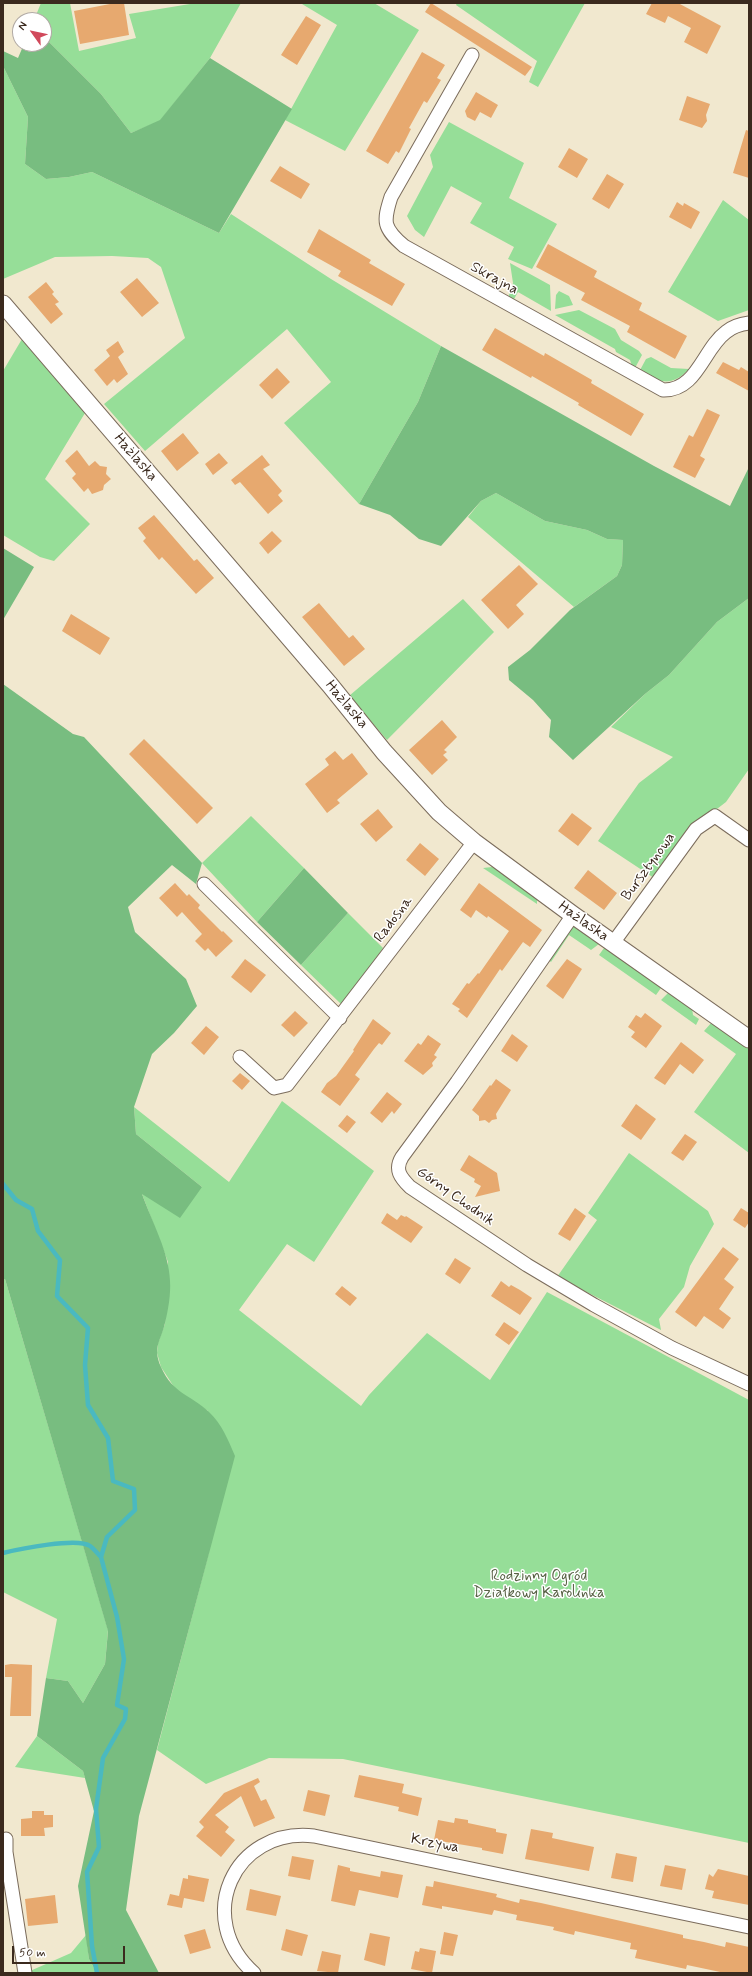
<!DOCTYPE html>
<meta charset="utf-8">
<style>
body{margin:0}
#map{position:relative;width:752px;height:1976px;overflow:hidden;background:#f1e8cf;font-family:Mynerve,sans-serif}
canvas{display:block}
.frame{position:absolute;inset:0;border:4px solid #3b2a1e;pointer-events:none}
.north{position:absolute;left:12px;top:12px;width:40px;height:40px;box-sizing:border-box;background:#fff;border:1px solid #b1aaa5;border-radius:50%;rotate:303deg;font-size:11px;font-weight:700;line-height:16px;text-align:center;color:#3b2a1e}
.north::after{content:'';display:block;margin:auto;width:14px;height:18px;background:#d1495b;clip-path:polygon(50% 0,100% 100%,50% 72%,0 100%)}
.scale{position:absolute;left:12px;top:1946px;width:113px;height:18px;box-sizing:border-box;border:2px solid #3b2a1e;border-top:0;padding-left:5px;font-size:12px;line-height:14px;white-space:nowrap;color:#3b2a1e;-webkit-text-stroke:3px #fff;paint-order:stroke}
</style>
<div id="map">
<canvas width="752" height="1976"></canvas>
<div class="frame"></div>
<div class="north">N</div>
<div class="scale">50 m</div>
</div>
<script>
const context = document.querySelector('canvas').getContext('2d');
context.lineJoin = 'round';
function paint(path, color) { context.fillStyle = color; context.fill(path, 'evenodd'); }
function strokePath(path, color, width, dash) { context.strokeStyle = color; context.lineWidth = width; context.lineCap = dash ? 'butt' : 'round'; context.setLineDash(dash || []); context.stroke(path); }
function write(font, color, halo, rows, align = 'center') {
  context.font = font + ' Mynerve,sans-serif'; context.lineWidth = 3; context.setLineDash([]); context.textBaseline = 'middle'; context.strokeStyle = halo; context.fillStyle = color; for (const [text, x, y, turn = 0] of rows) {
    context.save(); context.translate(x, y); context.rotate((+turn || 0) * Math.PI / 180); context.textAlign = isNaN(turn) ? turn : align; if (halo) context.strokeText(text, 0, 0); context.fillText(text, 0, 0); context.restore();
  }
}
const green = new Path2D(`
 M 41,3 L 70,3 L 79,51 L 136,38 L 129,14 L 196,3 L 241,3 L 210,58 L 160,121 L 131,133 L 101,94 L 44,37 L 44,20 L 34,20 Z
 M 303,3 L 374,3 L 419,30 L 345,151 L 285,120 L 337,25 L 302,4 Z
 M 457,3 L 585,3 L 538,87 L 529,82 L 537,61 L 456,5 Z
 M 3,66 L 28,117 L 25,164 L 46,179 L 69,177 L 92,172 L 219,233 L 231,214 L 331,279 L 441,346 L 418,402 L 359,504 L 284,423 L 331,382 L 287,329 L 145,451 L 104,404 L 185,338 L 161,267 L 148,258 L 112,256 L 55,257 L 3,279 Z
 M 449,122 L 524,163 L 509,198 L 557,224 L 532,269 L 508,259 L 514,247 L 470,223 L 482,203 L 451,186 L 424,237 L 415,230 L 407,216 L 433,167 L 430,155 Z
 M 723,200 L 749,220 L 749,310 L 718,321 L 668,292 Z
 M 510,263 L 550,285 L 551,311 L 518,292 L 513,301 L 508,298 L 513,283 Z
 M 559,291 L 569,296 L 573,305 L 555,309 L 556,295 Z
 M 579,310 L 615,329 L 621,340 L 639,351 L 642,355 L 635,368 L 632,366 L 630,360 L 616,352 L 615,349 L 555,315 Z
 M 22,339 L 85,413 L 45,479 L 90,524 L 54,561 L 40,557 L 3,535 L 3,371 Z
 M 651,357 L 671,368 L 689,369 C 671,388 660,382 639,372 L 646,359 Z
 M 496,493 L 545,521 L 587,530 L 607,539 L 623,540 L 622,565 L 617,576 L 574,607 L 468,517 L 481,501 Z
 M 749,598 L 749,769 L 726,802 L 713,812 L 654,878 L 598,841 L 639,783 L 673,757 L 611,727 L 645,694 L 669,675 L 717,622 Z
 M 463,599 L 494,632 L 387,740 L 349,696 Z
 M 251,816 L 304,868 L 257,922 L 202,863 Z
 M 492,867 L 501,871 L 537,898 L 537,904 L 483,868 Z
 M 348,913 L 383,948 L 351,996 L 341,1004 L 301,965 Z
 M 572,924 L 599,941 L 599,944 L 591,950 L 569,935 L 551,962 L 547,959 Z
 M 604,948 L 609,948 L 661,984 L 661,988 L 656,995 L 599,955 Z
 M 668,993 L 692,1008 L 693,1015 L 699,1019 L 696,1025 L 661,1000 Z
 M 712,1022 L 749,1049 L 749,1153 L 694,1112 L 736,1054 L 704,1031 Z
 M 282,1101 L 374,1171 L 314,1262 L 287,1244 L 239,1310 L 361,1406 L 369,1395 L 427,1333 L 490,1380 L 547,1292 L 749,1400 L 749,1843 L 343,1759 L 269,1758 L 206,1784 L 157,1750 L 209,1552 L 208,1411 L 176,1390 L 161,1367 L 157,1353 L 158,1343 L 165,1324 L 168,1262 L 142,1194 L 202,1187 L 136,1134 L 134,1107 L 229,1182 Z
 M 629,1153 L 708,1211 L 714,1224 L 690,1266 L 684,1287 L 659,1319 L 661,1330 L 557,1277 L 597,1220 L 588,1213 Z
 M 3,1279 L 5,1279 L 108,1630 L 105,1664 L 83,1703 L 68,1681 L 46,1678 L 57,1619 L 3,1592 Z
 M 37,1736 L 83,1771 L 85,1778 L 15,1767 Z
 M 86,1935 L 89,1959 L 97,1973 L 31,1973 L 30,1971 L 71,1953 Z`);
const forest = new Path2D(`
 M 44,37 L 101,94 L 131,133 L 160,120 L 210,58 L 292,109 L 219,233 L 92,172 L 69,177 L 46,179 L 25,164 L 28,117 L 3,66 L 3,51 L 18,58 L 24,44 L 44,44 Z
 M 441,346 L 654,466 L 730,506 L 749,467 L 749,598 L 717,622 L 669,675 L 645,694 L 573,760 L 549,737 L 551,720 L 533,700 L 509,680 L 508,667 L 530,650 L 570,610 L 617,576 L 622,565 L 623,540 L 607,539 L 587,530 L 545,521 L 496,493 L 481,501 L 441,546 L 419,539 L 390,515 L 359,504 L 418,402 Z
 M 3,548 L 34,567 L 3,620 Z
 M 3,684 L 73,734 L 84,737 L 202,863 L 196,884 L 172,865 L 128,907 L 135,932 L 186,979 L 197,1006 L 174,1033 L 152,1054 L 134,1107 L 136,1134 L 202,1187 L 180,1218 L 142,1194 C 152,1222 169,1252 170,1281 C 171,1294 168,1311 165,1323 C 161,1341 152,1347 161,1367 C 173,1394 190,1394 209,1412 C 222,1424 228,1440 235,1456 L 139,1816 L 126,1910 L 159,1973 L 97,1973 L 89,1959 L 78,1886 L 94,1811 L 83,1771 L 37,1736 L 46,1678 L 68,1681 L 83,1703 L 105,1664 L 108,1631 L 5,1279 L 3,1279 Z
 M 304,868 L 348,913 L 301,965 L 257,922 Z`);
const stream = new Path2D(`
 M 3,1184 L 16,1200 L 32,1209 L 38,1231 L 60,1260 L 57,1296 L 88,1328 L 85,1365 L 88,1405 L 108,1438 L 113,1481 L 134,1489 L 135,1510 L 107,1537 L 101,1557 L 117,1617 L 124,1659 L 117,1705 L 126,1709 L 125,1719 L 103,1758 L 96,1809 L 99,1847 L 87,1872 L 92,1946 L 97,1973
 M 3,1553 C 19,1549 78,1537 90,1546 C 94,1549 98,1554 101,1557`);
const building = new Path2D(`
 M 115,3 L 124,3 L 129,35 L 80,44 L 74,11 Z
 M 431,3 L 532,67 L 525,76 L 425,12 Z
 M 652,3 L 678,3 L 721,26 L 707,54 L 684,42 L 691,28 L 668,16 L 665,23 L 646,14 Z
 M 306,16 L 321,25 L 297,65 L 281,55 Z
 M 422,52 L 445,65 L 437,78 L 441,80 L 427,103 L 424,101 L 409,128 L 411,129 L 399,153 L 396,151 L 388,164 L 366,151 Z
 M 476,92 L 498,105 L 491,118 L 480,112 L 475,121 L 467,117 L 465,111 Z
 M 687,96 L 710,104 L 706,115 L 707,121 L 702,128 L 679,120 Z
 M 746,130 L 749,131 L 749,178 L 733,173 Z
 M 569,148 L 588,159 L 577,178 L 558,167 Z
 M 280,166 L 310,184 L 301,199 L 270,181 Z
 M 607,174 L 624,184 L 609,209 L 592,199 Z
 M 677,202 L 683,206 L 684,203 L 700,212 L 691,229 L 669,217 Z
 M 319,229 L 371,260 L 369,263 L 405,284 L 392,306 L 338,276 L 341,271 L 307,252 Z
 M 548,244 L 597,271 L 594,277 L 642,303 L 639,310 L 687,336 L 675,359 L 627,332 L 630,326 L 581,300 L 585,293 L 536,267 Z
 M 137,278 L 159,303 L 142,317 L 120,292 Z
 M 46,282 L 54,292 L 52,294 L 59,302 L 55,304 L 63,314 L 51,324 L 28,297 Z
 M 495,328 L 544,356 L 545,353 L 592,380 L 591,383 L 644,414 L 631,436 L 578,405 L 579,403 L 532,376 L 531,378 L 482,350 Z
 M 118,341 L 124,352 L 118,357 L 128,374 L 117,383 L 114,379 L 107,386 L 94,370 L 110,356 L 106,350 Z
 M 723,362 L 739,370 L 741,367 L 749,372 L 749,391 L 716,373 Z
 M 277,368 L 290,382 L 272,399 L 259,385 Z
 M 707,409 L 720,415 L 700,456 L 705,459 L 695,478 L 673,467 L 689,435 L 693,437 Z
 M 183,433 L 199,453 L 177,471 L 161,451 Z
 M 77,450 L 89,466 L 95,461 L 100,466 L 107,467 L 106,474 L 111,479 L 104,485 L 103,490 L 92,494 L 88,488 L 84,492 L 72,478 L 76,474 L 65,461 Z
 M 219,453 L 228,463 L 213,475 L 205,464 Z
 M 262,455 L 270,465 L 263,469 L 282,491 L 278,495 L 283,501 L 268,514 L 240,482 L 235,485 L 231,480 Z
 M 154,515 L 194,561 L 197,559 L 214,578 L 196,594 L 162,557 L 159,560 L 143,541 L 146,538 L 138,528 Z
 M 272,531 L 282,541 L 268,554 L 259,543 Z
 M 519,565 L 538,584 L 516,605 L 524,614 L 508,629 L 481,600 Z
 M 319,603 L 349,638 L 353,635 L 365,649 L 344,666 L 302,617 Z
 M 71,614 L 110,638 L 100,655 L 62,631 Z
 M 442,720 L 457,737 L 444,750 L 447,752 L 443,755 L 448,760 L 432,775 L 409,750 Z
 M 144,739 L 213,808 L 197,824 L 129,754 Z
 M 335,751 L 343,760 L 352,753 L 368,774 L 337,800 L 340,803 L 327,813 L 305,784 L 329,765 L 325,759 Z
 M 378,809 L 393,827 L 376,842 L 360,824 Z
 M 572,813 L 592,828 L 578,846 L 558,831 Z
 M 420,843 L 439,859 L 425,876 L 406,860 Z
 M 588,870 L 617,893 L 604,910 L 574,888 Z
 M 175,883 L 187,896 L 189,894 L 200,905 L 198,908 L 222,932 L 223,931 L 233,941 L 216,957 L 208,948 L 205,951 L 195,941 L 202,934 L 182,912 L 177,917 L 159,898 Z
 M 479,883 L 542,930 L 530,947 L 523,942 L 502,971 L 500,969 L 467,1018 L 458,1011 L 460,1009 L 452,1004 L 467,983 L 469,984 L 478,973 L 479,974 L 509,931 L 488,916 L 487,918 L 476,910 L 471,918 L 460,910 Z
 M 245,959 L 266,975 L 251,993 L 231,977 Z
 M 567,959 L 582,969 L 563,999 L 546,986 Z
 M 295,1011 L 308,1023 L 294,1037 L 281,1025 Z
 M 645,1013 L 662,1026 L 646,1048 L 631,1037 L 635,1032 L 628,1027 L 636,1015 L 641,1018 Z
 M 373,1019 L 391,1033 L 382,1045 L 379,1043 L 374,1049 L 355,1075 L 360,1079 L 340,1106 L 321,1092 L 327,1083 L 336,1076 L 354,1051 L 353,1050 Z
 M 206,1026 L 219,1037 L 204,1055 L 191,1043 Z
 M 512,1034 L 528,1046 L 517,1062 L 501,1051 Z
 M 428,1035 L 441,1044 L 434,1055 L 437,1057 L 432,1063 L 433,1066 L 423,1075 L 404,1061 L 418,1043 L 421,1045 Z
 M 681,1042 L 704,1060 L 693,1074 L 680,1064 L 665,1085 L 654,1078 Z
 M 240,1073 L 250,1081 L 242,1090 L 232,1081 Z
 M 496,1079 L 511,1090 L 496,1114 L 497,1119 L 492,1120 L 489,1123 L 485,1120 L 479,1121 L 479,1116 L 472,1110 L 490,1085 L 491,1086 Z
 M 387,1092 L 402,1104 L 394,1114 L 392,1111 L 382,1123 L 370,1113 Z
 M 636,1104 L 656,1119 L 641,1140 L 621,1126 Z
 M 347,1115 L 356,1122 L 347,1133 L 338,1126 Z
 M 685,1134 L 697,1142 L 683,1161 L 671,1153 Z
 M 469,1155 L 497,1173 L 500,1191 L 475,1197 L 481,1186 L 474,1182 L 475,1179 L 460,1170 Z
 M 575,1208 L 586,1216 L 570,1241 L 558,1234 Z
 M 741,1208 L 749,1213 L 749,1222 L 745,1228 L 733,1220 Z
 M 387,1213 L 397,1220 L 401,1215 L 405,1217 L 406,1216 L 423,1227 L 411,1243 L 381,1223 Z
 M 723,1247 L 739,1259 L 724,1279 L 734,1287 L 719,1309 L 731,1318 L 723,1329 L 704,1316 L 696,1327 L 675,1312 Z
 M 455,1258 L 471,1268 L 460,1284 L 445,1274 Z
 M 501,1281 L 509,1287 L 511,1285 L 520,1290 L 532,1298 L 520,1315 L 491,1296 Z
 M 342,1286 L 357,1298 L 350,1306 L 335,1294 Z
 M 504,1322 L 519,1332 L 509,1345 L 495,1335 Z
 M 11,1664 L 32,1665 L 31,1716 L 10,1716 L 12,1677 L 5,1677 L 5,1665 Z
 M 359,1775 L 404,1784 L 402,1793 L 422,1798 L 418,1816 L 398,1811 L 399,1807 L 354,1797 Z
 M 258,1778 L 260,1782 L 254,1786 L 261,1801 L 266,1799 L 275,1818 L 254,1827 L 241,1796 L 215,1815 L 229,1827 L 225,1832 L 235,1840 L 221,1857 L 196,1836 L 204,1827 L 199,1822 L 224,1793 Z
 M 308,1790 L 330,1795 L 325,1816 L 303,1811 Z
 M 32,1811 L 44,1811 L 44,1815 L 53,1815 L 53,1827 L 44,1828 L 45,1836 L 21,1836 L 21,1819 L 32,1818 Z
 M 455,1818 L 468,1820 L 468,1823 L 496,1829 L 496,1832 L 507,1834 L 503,1854 L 482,1850 L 482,1848 L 434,1840 L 438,1820 L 454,1823 Z
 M 531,1829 L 553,1833 L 552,1838 L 594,1847 L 589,1871 L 525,1859 Z
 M 616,1853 L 637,1857 L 633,1882 L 611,1878 Z
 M 292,1856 L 314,1860 L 310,1880 L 288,1876 Z
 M 338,1865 L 350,1868 L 350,1871 L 380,1877 L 381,1871 L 403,1875 L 398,1898 L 359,1890 L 355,1906 L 331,1901 Z
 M 665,1865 L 686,1869 L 682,1890 L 660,1886 Z
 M 718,1869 L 749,1876 L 749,1905 L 712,1898 L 714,1891 L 705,1889 L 709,1874 L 713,1877 Z
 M 188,1875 L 209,1879 L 204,1902 L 184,1898 L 182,1908 L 167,1905 L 170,1894 L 179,1896 L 183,1878 L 188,1879 Z
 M 434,1881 L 497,1894 L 496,1897 L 519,1903 L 520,1899 L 541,1903 L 683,1935 L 683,1938 L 704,1942 L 725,1947 L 726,1942 L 749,1947 L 749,1973 L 725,1973 L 687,1965 L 686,1969 L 635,1958 L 637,1950 L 630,1949 L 631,1943 L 575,1931 L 574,1935 L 553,1930 L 554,1927 L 516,1920 L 517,1915 L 494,1910 L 492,1915 L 442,1906 L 442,1909 L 422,1905 L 426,1886 L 433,1887 Z
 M 250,1889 L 281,1896 L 276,1916 L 246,1910 Z
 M 55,1895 L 58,1923 L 28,1926 L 25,1899 Z
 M 205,1929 L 211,1948 L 190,1954 L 184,1935 Z
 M 286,1929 L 308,1935 L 302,1956 L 281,1950 Z
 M 444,1932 L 458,1935 L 453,1956 L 440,1954 Z
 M 370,1933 L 390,1937 L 385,1966 L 364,1960 Z
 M 420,1948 L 436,1951 L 432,1973 L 411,1969 L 415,1951 L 419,1952 Z
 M 322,1951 L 341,1955 L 338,1973 L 317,1971 Z`);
const minor = new Path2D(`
 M 472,55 L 391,197 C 383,222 383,228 404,246 L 663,390 C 697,391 703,349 726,332 C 733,326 741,324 749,323
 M 204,884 L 340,1018
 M 573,915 L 457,1082 L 402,1157 C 394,1170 401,1178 410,1187 L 527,1265 L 594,1305 L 672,1348 L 749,1384
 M 613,943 L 696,829 L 715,816 L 749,840
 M 240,1057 L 274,1088 L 287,1085 L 474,842
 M 6,1839 L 6,1852 L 25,1973
 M 254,1973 C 193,1919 233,1827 314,1836 L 749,1927`);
const tertiary = new Path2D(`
 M 3,304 L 330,685 L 384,752 L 439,812 L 474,842 L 573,915 L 749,1039`);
const streetNames = [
 ["Skrajna",494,279,29],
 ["Hażlaska",135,458,49],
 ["Hażlaska",346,705,50],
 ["Bursztynowa",649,867,-54],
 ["Radosna",394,920,-53],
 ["Hażlaska",583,922,35],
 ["Górny Chodnik",455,1197,35],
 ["Krzywa",435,1844,11]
];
const parkNames = [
 ["Rodzinny Ogród",539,1577],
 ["Działkowy Karolinka",539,1594]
];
paint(green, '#96de98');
paint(forest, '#78bd80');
strokePath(stream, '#4ab9c0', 4.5);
paint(building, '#e7a96f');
strokePath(minor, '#7b6c5c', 15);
strokePath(tertiary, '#7b6c5c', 19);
strokePath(minor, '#fff', 13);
strokePath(tertiary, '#fff', 17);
write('15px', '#3b2a1e', '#fff', streetNames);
write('15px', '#566043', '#fff', parkNames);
</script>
